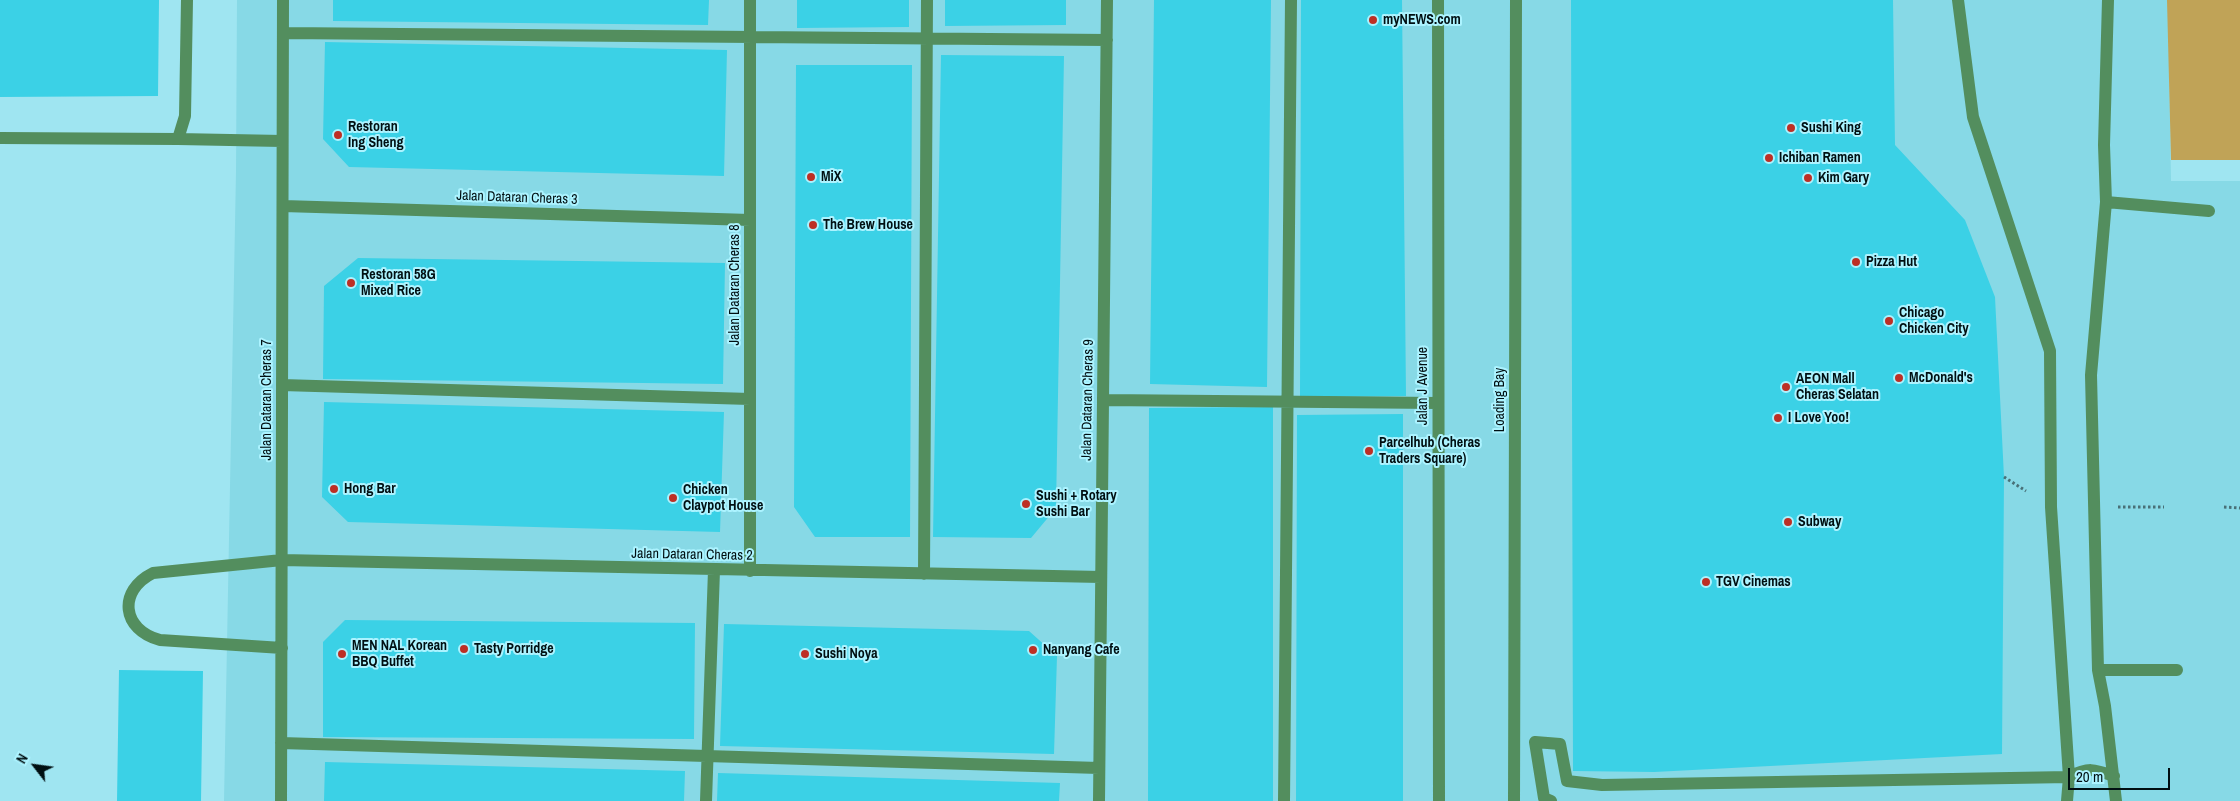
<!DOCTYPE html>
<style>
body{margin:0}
#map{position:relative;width:2240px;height:801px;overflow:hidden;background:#9fe5f1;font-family:"Archivo Narrow",sans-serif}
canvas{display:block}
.north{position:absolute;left:10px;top:741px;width:50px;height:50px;-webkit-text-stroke:4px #acf3ff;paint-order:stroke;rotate:300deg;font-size:14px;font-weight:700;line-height:20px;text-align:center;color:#000f12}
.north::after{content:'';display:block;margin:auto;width:18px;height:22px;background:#000f12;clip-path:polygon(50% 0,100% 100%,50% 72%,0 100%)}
.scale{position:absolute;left:2068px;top:768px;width:102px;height:22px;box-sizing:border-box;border:2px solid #000f12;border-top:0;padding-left:6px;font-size:15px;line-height:18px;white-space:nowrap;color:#000f12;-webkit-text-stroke:4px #acf3ff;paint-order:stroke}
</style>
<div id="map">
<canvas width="2240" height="801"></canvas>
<div class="north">N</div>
<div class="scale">20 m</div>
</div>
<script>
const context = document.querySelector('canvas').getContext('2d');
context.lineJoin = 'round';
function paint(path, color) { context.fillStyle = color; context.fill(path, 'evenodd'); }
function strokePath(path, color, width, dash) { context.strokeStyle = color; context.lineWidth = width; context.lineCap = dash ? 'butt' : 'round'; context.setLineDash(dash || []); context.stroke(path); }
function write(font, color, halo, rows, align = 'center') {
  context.font = font + ' "Archivo Narrow",sans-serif'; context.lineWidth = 4; context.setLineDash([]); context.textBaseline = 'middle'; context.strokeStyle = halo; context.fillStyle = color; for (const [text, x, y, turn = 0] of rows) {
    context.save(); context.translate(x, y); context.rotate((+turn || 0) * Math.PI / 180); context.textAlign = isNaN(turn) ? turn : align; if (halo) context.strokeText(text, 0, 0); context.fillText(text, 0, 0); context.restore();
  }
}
const built = new Path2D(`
 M 237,0 L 2168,0 L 2171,181 L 2240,181 L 2240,801 L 224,801 L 236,172 Z`);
const green = new Path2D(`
 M 2167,0 L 2240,0 L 2240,160 L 2171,160 Z`);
const building = new Path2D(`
 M 0,0 L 159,0 L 158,96 L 0,97 Z
 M 333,0 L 709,0 L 708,25 L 333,21 Z
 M 797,0 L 909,0 L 909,27 L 797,28 Z
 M 945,0 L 1066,0 L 1066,25 L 945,26 Z
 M 1154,0 L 1271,0 L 1267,387 L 1150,384 Z
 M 1301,0 L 1402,0 L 1406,396 L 1300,397 Z
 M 1571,0 L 1893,0 L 1895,145 L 1965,220 L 1995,297 L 2004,477 L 2002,754 L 1654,772 L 1573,771 Z
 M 325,42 L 727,50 L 724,176 L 349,167 L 323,139 Z
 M 941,55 L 1064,56 L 1056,508 L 1031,538 L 933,537 Z
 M 796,65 L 912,65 L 910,537 L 815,537 L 794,507 Z
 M 358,258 L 725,263 L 723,384 L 323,379 L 324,286 Z
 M 324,402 L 724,412 L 720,532 L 348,522 L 322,497 Z
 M 1273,407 L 1273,801 L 1148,801 L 1149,408 Z
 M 1403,414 L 1403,801 L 1296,801 L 1297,415 Z
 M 345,620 L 695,623 L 694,739 L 323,737 L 323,642 Z
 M 724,624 L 1029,631 L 1057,656 L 1054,754 L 720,746 Z
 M 119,670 L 203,671 L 201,801 L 117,801 Z
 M 325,762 L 685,771 L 684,801 L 324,801 Z
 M 718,773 L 1060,783 L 1059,801 L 717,801 Z`);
const path = new Path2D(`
 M 2004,477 L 2026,491
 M 2118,507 L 2164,507
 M 2224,507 L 2240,508`);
const minor = new Path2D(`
 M 1438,0 L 1439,801
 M 1958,0 L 1973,117 L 2050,351 L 2051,507 L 2069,777 L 2067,801
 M 283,33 L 1107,40
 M 0,138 L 178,139 L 185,116 L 187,0
 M 178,139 L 282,141
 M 2106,202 L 2209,211
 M 283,206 L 750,220
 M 282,385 L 750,399
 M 1103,400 L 1438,403
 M 750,571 L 750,0
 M 924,574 L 927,0
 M 282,648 L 160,640 C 122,630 117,591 153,573 L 282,560 L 1101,577
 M 2098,670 L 2091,375 L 2106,202 L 2104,145 L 2108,0
 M 281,743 L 1099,768
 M 281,801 L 283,0
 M 706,801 L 714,570
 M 1099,801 L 1107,0
 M 1284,801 L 1291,0
 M 1514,801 L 1516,0
 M 1551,801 L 1544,798 L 1535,742 L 1560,744 L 1567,781 L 1602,785 L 2069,777 C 2088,767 2094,769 2114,776
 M 2116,801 L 2105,706 L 2098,670 L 2177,670`);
const markers = [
 [1373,20,5,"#bd2f25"],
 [1791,128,5,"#bd2f25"],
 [338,135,5,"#bd2f25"],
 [1769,158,5,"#bd2f25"],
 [811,177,5,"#bd2f25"],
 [1808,178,5,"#bd2f25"],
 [813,225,5,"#bd2f25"],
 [1856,262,5,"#bd2f25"],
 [351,283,5,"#bd2f25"],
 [1889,321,5,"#bd2f25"],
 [1899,378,5,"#bd2f25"],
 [1786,387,5,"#bd2f25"],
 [1778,418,5,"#bd2f25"],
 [1369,451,5,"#bd2f25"],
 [334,489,5,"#bd2f25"],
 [673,498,5,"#bd2f25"],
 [1026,504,5,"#bd2f25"],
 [1788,522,5,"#bd2f25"],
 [1706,582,5,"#bd2f25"],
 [464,649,5,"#bd2f25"],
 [1033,650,5,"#bd2f25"],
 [342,654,5,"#bd2f25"],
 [805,654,5,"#bd2f25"]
];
const poiNames = [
 ["myNEWS.com",1383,20],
 ["Restoran",348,127],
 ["Ing Sheng",348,143],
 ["Sushi King",1801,128],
 ["Ichiban Ramen",1779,158],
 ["MiX",821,177],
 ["Kim Gary",1818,178],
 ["The Brew House",823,225],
 ["Pizza Hut",1866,262],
 ["Restoran 58G",361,275],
 ["Mixed Rice",361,291],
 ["Chicago",1899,313],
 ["Chicken City",1899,329],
 ["McDonald's",1909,378],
 ["AEON Mall",1796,379],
 ["Cheras Selatan",1796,395],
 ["I Love Yoo!",1788,418],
 ["Parcelhub (Cheras",1379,443],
 ["Traders Square)",1379,459],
 ["Hong Bar",344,489],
 ["Chicken",683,490],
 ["Claypot House",683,506],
 ["Sushi + Rotary",1036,496],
 ["Sushi Bar",1036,512],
 ["Subway",1798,522],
 ["TGV Cinemas",1716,582],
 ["MEN NAL Korean",352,646],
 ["BBQ Buffet",352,662],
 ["Tasty Porridge",474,649],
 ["Nanyang Cafe",1043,650],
 ["Sushi Noya",815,654]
];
const streetNames = [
 ["Jalan Dataran Cheras 3",517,198,2],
 ["Jalan Dataran Cheras 8",735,285,-90],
 ["Jalan J Avenue",1423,386,-90],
 ["Jalan Dataran Cheras 7",267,400,-90],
 ["Jalan Dataran Cheras 9",1088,400,-89],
 ["Loading Bay",1500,400,-90],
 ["Jalan Dataran Cheras 2",692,555,1]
];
paint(built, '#87d9e6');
paint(green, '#c0a357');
paint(building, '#3bd1e6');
strokePath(path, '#487077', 3, [2.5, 2.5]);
strokePath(minor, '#538e5e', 12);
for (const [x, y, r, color] of markers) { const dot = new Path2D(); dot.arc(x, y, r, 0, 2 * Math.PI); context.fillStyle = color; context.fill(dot); strokePath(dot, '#acf3ff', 2); }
write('bold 14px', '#000f12', '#acf3ff', poiNames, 'left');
write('14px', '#000f12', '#acf3ff', streetNames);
</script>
